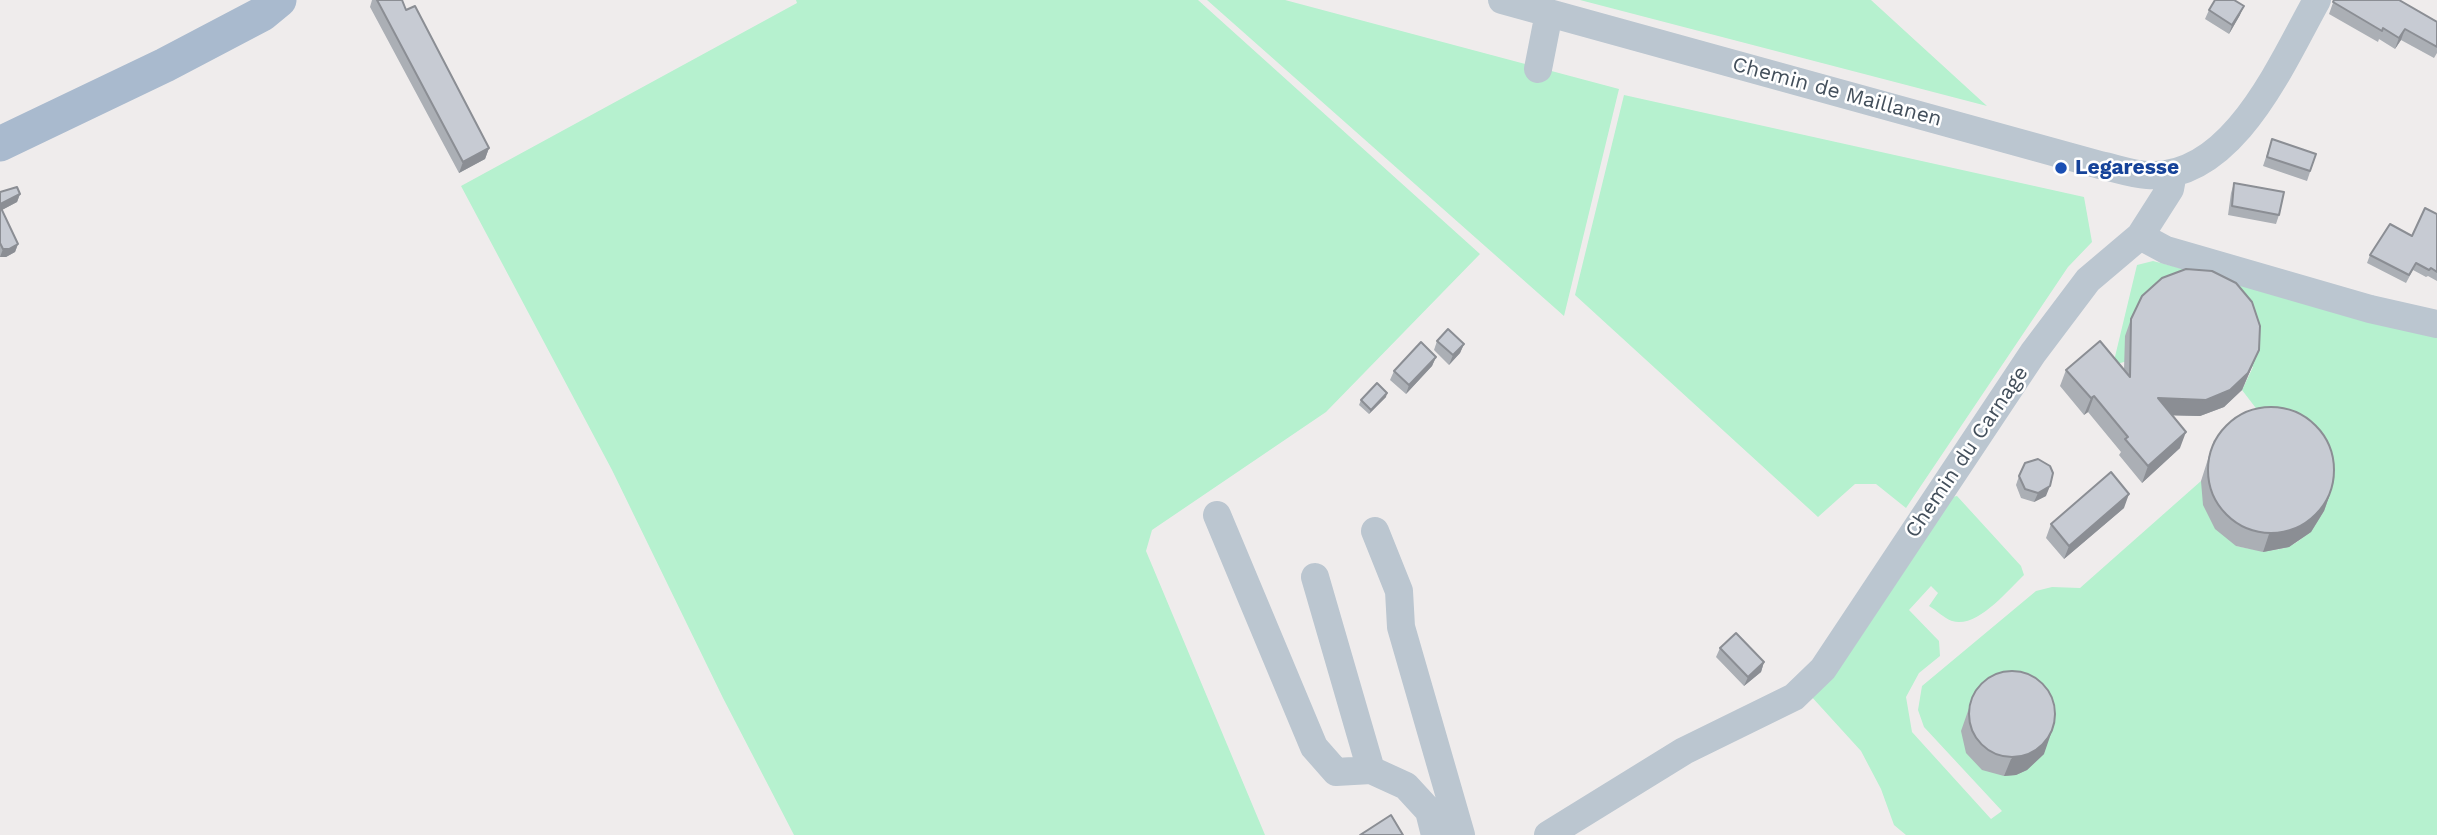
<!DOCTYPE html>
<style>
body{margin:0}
canvas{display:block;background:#efecec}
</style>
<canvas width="2437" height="835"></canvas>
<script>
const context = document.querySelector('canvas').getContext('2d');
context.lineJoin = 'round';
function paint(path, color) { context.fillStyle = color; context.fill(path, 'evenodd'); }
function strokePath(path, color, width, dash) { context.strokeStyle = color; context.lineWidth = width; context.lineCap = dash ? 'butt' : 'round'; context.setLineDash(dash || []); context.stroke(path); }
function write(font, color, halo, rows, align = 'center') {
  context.font = font + ' "Work Sans",sans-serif'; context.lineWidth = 5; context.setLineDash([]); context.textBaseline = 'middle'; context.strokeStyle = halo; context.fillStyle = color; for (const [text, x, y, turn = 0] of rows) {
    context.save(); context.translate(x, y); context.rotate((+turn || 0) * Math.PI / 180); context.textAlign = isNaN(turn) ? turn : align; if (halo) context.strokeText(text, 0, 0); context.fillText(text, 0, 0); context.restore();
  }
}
const green = new Path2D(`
 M 796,0 L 1198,0 L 1480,254 L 1326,412 L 1152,530 L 1146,551 L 1265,835 L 794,835 L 723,698 L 612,470 L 461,186 L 797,3 Z
 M 1207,0 L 1285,0 L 1619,89 L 1564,316 Z
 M 1580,0 L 1871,0 L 1987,106 Z
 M 1624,95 L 2084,197 L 2092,242 L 2068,267 L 1906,508 L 1876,484 L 1855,484 L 1818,517 L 1575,295 Z
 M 2153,261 L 2437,334 L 2437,835 L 1906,835 L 1894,825 L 1881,789 L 1861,751 L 1810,695 L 1948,498 L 1957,496 L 2021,566 L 2024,575 C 2007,591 1977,629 1952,621 C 1944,618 1936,610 1929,606 L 1938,593 L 1931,586 L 1909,610 L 1939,641 L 1940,656 L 1919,673 L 1906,697 L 1912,732 L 1991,819 L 2002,811 L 1924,727 L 1918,710 L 1922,686 L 2036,591 L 2052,587 L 2080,588 L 2201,481 L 2236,546 C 2280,556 2300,550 2324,511 L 2268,424 L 2242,390 L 2253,367 L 2124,362 L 2113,365 L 2137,265 Z`);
const minor = new Path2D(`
 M 1502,0 L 2100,165 C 2115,168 2131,174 2147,175 C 2233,181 2282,62 2317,0
 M 1538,69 L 1549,13
 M 2140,236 L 2166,250 L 2370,309 L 2437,324
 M 1217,515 L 1314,747 L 1336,772 L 1371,770
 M 1375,531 L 1399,591 L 1401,627 L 1461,835
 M 1315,577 L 1371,770 L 1406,786 L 1429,811 L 1435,835
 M 1548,835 L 1684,751 L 1794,697 L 1823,669 L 2033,353 L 2088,280 L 2140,236 L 2170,189 L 2173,173`);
const major = new Path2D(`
 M 0,144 L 165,65 L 262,14 L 279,0`);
const wall = new Path2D(`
 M 372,0 L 402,0 L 406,10 L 489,148 L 485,159 L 459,173 L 370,7 Z
 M 2334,0 L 2437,22 L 2437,53 L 2434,58 L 2401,40 L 2395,49 L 2379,39 L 2378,42 L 2329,14 Z
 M 2209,10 L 2240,15 L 2229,34 L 2205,19 Z
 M 2272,139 L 2316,154 L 2307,181 L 2263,166 Z
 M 2234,183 L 2279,215 L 2276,224 L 2228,215 L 2231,193 Z
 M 0,192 L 20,194 L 17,202 L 2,210 L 18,244 L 15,252 L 6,257 L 0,257 Z
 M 2437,214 L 2437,281 L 2428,276 L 2426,277 L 2413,270 L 2406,283 L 2367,263 L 2370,255 L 2412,236 Z
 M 2131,319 L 2259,350 L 2242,390 L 2224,407 L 2200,416 L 2172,415 L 2180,448 L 2142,483 L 2119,455 L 2121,452 L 2088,412 L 2084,415 L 2060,386 L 2066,370 L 2124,370 L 2125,336 Z
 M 1437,341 L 1464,344 L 1460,353 L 1449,365 L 1434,350 Z
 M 1436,357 L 1432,366 L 1406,394 L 1390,380 L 1394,371 Z
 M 1386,397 L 1369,414 L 1359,405 L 1361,400 Z
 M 2214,440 L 2330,494 L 2324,511 L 2311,532 L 2289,547 L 2263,552 L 2236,546 L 2215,529 L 2203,505 L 2201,481 Z
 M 2019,476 L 2046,496 L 2034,502 L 2021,498 L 2016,485 Z
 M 2124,508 L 2064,559 L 2046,538 L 2051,524 Z
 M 1720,648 L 1764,662 L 1761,672 L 1744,686 L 1716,657 Z
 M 1975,691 L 2044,754 L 2027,770 L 2016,775 L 2004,776 L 1982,770 L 1966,753 L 1961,731 Z`);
const shadedWall = new Path2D(`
 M 2244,6 L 2240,15 L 2229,34 L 2232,25 Z
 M 2405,29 L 2401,40 L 2395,49 L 2399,38 Z
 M 489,148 L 485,159 L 459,173 L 463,162 Z
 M 20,194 L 17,202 L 0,211 L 0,204 Z
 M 18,244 L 15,252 L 6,257 L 0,257 L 3,249 Z
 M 1464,344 L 1460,353 L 1449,365 L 1453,355 Z
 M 2259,350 L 2242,390 L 2224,407 L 2200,416 L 2152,415 L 2158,398 Z
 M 1436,357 L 1432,366 L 1406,394 L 1409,385 Z
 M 1387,393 L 1386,397 L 1369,414 L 1371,410 Z
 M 2094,396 L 2088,412 L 2084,415 L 2091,398 Z
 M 2186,432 L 2180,448 L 2142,483 L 2148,466 Z
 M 2050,486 L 2046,496 L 2034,502 L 2038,493 Z
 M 2129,494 L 2124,508 L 2064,559 L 2069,546 Z
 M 2330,494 L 2324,511 L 2311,532 L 2289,547 L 2263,552 L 2269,534 Z
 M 1764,662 L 1761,672 L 1744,686 L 1748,677 Z
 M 2054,725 L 2044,754 L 2027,770 L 2016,775 L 2004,776 L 2011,759 Z`);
const building = new Path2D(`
 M 377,0 L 402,0 L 406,10 L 415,6 L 489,148 L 463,162 Z
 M 2215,0 L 2234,0 L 2244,6 L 2232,25 L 2209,10 Z
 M 2334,0 L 2399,0 L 2437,22 L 2437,47 L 2405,29 L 2399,38 L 2383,28 L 2382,31 L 2333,2 Z
 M 2272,139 L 2316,154 L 2310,171 L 2267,157 Z
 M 2234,183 L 2284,192 L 2279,215 L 2232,206 Z
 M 17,187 L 20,194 L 0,204 L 0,192 Z
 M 0,206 L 18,244 L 9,249 L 3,249 L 0,243 Z
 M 2425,208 L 2437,214 L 2437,272 L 2431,268 L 2429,270 L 2416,263 L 2409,275 L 2370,255 L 2390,224 L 2412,236 Z
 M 2186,269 L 2212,271 L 2236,283 L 2252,302 L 2260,326 L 2259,350 L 2248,373 L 2230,390 L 2206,400 L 2158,398 L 2186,432 L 2148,466 L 2125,439 L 2128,437 L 2094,396 L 2091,398 L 2066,370 L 2100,341 L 2130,377 L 2131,319 L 2142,296 L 2162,278 Z
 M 1448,329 L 1464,344 L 1453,355 L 1437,341 Z
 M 1421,342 L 1436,357 L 1409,385 L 1394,371 Z
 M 1377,383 L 1387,393 L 1371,410 L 1361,400 Z
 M2208 470a63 63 0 1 1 126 0a63 63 0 1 1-126 0Z
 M 2038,459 L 2050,466 L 2053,473 L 2050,486 L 2038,493 L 2025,489 L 2019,476 L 2025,463 Z
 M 2111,472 L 2129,494 L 2069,546 L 2051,524 Z
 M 1736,633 L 1764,662 L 1748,677 L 1720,648 Z
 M1969 714a43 43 0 1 1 86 0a43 43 0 1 1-86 0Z
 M 1391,815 L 1403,835 L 1360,835 Z`);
const markers = [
 [2061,168,7,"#1a4fb4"]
];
const streetNames = [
 ["Chemin de Maillanen",1837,92,15],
 ["Chemin du Carnage",1967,452,-56]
];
const transitNames = [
 ["Legaresse",2075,168]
];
paint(green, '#b6f1cf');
strokePath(minor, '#bbc6d0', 28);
strokePath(major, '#a9bace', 35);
paint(wall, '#abafb5');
paint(shadedWall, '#8b8e94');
paint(building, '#c7cbd3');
strokePath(building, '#8b8e94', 2);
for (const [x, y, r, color] of markers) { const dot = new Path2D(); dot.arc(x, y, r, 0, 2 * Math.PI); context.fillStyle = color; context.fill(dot); strokePath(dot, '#fff', 2.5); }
write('21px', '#434f5b', '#fff', streetNames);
write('bold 21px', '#164399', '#fff', transitNames, 'left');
</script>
